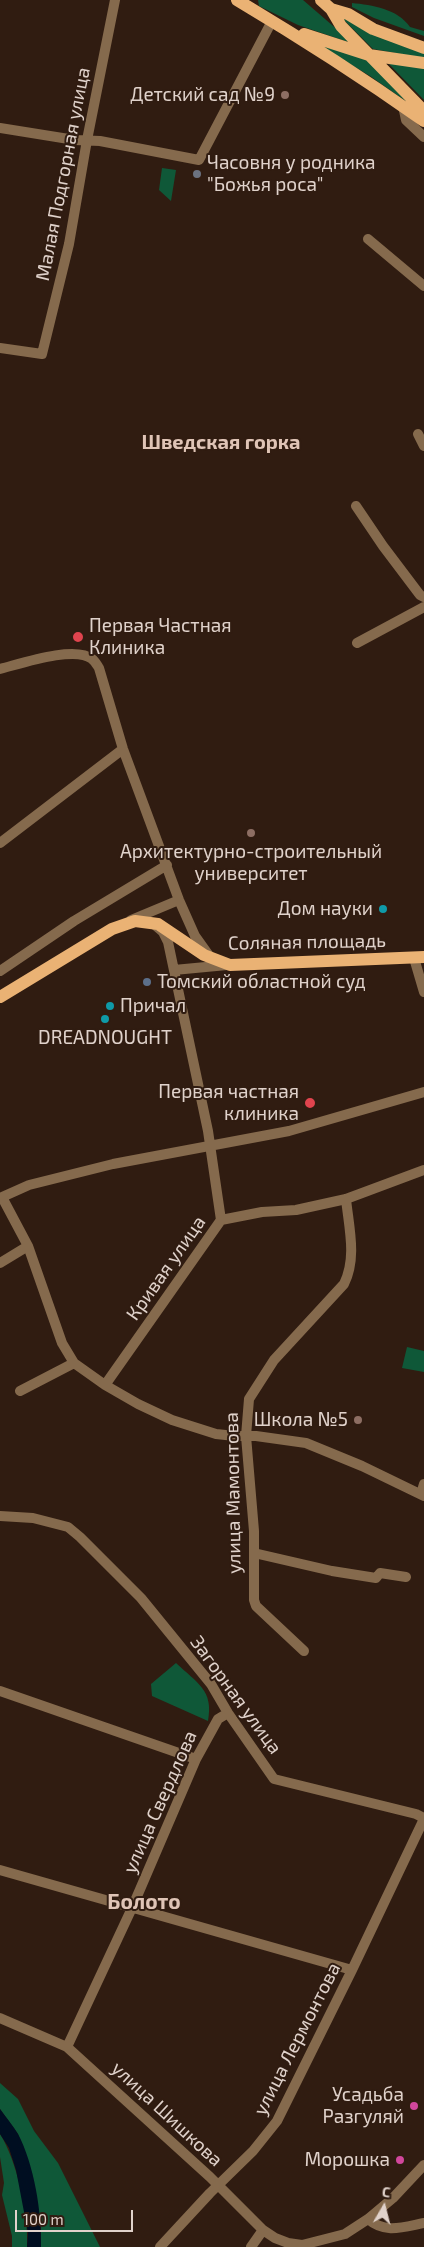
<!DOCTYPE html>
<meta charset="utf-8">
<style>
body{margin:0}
#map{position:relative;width:424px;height:2247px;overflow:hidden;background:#301c11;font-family:"Exo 2",sans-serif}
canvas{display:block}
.north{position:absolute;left:359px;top:2182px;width:50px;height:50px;-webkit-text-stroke:4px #301c11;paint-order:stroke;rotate:8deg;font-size:14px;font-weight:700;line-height:20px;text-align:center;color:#e0d2cb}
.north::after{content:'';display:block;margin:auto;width:18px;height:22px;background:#e0d2cb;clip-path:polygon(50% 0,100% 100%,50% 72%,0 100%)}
.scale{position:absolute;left:15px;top:2210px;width:118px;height:22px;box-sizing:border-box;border:2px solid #e0d2cb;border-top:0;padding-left:6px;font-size:15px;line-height:18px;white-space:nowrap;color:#e0d2cb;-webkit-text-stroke:4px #301c11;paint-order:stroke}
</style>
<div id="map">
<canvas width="424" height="2247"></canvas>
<div class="north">С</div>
<div class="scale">100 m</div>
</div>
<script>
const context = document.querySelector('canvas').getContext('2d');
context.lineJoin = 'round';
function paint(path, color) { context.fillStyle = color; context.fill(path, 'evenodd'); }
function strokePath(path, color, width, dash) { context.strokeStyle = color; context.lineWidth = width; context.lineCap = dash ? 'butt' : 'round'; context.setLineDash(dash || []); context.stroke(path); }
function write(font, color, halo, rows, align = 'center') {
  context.font = font + ' "Exo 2",sans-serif'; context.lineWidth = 4; context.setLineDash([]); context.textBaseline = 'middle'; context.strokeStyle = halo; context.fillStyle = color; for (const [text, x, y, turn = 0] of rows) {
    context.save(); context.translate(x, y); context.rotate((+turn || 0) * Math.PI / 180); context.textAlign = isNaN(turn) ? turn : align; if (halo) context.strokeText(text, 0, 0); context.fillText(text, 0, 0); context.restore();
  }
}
const green = new Path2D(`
 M 258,0 L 303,0 L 354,44 L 298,25 L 259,6 Z
 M 352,3 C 372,5 398,9 410,27 L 424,31 L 424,36 L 374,18 L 352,7 Z
 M 338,14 L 424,53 L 424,58 L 373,49 Z
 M 312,41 L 365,58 L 417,109 L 370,76 Z
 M 388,63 L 424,68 L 424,100 Z
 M 162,168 L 176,170 L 171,201 L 159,190 Z
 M 407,1347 L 424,1351 L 424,1372 L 402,1368 Z
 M 176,1663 C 197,1683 214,1690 208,1721 L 152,1696 L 151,1684 Z
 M 0,2083 L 18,2099 L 34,2131 L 58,2163 L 100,2247 L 41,2247 L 41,2225 L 28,2161 L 18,2134 L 0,2109 Z
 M 0,2134 C 17,2161 29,2215 27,2247 L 12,2247 L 12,2236 L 2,2195 L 4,2183 L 0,2157 Z`);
const water = new Path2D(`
 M 0,2109 C 6,2117 13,2126 18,2134 C 34,2164 42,2213 41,2247 L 27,2247 L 28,2233 L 16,2170 L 9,2148 L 0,2134 Z`);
const minor = new Path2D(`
 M 403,106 L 406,120 L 424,137
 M 0,128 L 75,140 L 100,141 L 199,160 L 272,21
 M 368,239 L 424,286
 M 0,348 L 42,354 L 69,244 L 87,140 L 115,0
 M 418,434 L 424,446
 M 356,506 L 383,546 L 420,595 L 424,597
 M 357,643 L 424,607
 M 0,669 C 20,664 75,645 92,659 C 95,661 97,665 99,668 L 123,749 L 179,900 L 195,936 L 210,957
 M 0,843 L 123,749
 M 131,920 L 179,900
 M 156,926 L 163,932 L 168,942 L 208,1131 L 221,1220
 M 414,958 L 424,992
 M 174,970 L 227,965
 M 0,971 L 74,921 L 167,865
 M 2,1197 L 28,1246 L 62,1343 L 74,1363 L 105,1385 L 138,1404 L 172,1420 L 216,1434 L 235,1436 L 256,1436 L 306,1443 L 362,1466 L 424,1496
 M 0,1198 L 29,1185 L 113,1164 L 289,1131 L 424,1092
 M 0,1263 L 28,1246
 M 105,1385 L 221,1220 L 262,1212 L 296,1210 L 346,1199 L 424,1170
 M 20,1391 L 74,1363
 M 421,1494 L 424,1484
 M 0,1516 L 33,1518 L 68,1527 L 80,1537 L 141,1598 L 211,1684 L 228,1713 L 274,1779 L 416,1814 L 424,1818
 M 254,1553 L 332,1571 L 376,1578 L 380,1573 L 406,1577
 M 304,1651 L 256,1606 L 254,1600 L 254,1531 L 246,1436 L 249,1399 L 274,1360 L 344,1284 C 357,1258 349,1228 346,1199
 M 0,1691 L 196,1759
 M 0,1870 L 352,1970
 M 0,2018 L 67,2047 L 210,2177 L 263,2230 L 275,2238 L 288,2243 L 302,2245 L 345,2234 L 368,2219 L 393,2198 L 424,2165
 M 67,2047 L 132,1908 L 196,1759 L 218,1719 L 228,1713
 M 368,2219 C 385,2234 403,2227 424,2223
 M 160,2247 L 210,2193 L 253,2151 L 277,2121 L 352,1970 L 424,1819
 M 251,2247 L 263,2230`);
const major = new Path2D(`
 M 237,0 C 301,38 363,78 424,121
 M 321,0 L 331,9 L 341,26 L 424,111
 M 331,9 L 348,14 L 373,29 L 424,48
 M 304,34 L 369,55 L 424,63
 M 0,997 L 112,929 L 135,921 L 158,924 L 204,955 L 230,965 L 424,957`);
const markers = [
 [285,95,5,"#8d6e63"],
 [197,174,5,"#6b7280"],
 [78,637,6,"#e0444e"],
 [251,833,5,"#8d6e63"],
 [383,909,5,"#0f9aa8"],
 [147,982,5,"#5c6f8a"],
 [110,1006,5,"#0f9aa8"],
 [105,1019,5,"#0f9aa8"],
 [310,1103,6,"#e0444e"],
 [358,1420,5,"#8d6e63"],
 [414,2106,5,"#d1479c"],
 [400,2160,5,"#d1479c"]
];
const poiNames = [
 ["Детский сад №9",275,95],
 ["Часовня у родника",207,163,"left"],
 ["\"Божья роса\"",207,185,"left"],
 ["Первая Частная",89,626,"left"],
 ["Клиника",89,648,"left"],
 ["Архитектурно-строительный",251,852,"center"],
 ["университет",251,874,"center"],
 ["Дом науки",373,909],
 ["Томский областной суд",157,982,"left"],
 ["Причал",120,1006,"left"],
 ["DREADNOUGHT",105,1038,"center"],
 ["Первая частная",299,1092],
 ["клиника",299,1114],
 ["Школа №5",348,1420],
 ["Усадьба",404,2095],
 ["Разгуляй",404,2117],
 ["Морошка",390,2160]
];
const streetNames = [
 ["Малая Подгорная улица",63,174,-79],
 ["Соляная площадь",307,942,-1],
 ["Кривая улица",166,1268,-55],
 ["улица Мамонтова",233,1493,-91],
 ["Загорная улица",236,1695,54],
 ["улица Свердлова",160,1802,-66],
 ["улица Лермонтова",297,2039,-63],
 ["улица Шишкова",167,2114,43]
];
const neighbourhoodNames = [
 ["Шведская горка",221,442]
];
const quarterNames = [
 ["Болото",144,1902]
];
paint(green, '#0f5838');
paint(water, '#000e21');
strokePath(minor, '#856a4d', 10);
strokePath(major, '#eab274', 12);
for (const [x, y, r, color] of markers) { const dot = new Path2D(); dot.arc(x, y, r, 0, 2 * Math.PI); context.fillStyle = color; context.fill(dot); strokePath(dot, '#301c11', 2); }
write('19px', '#e0d2cb', '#301c11', poiNames, 'right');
write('19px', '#e0d2cb', '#301c11', streetNames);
write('bold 20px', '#dfc4b6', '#301c11', neighbourhoodNames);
write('bold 21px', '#dfc4b6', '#301c11', quarterNames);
</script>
